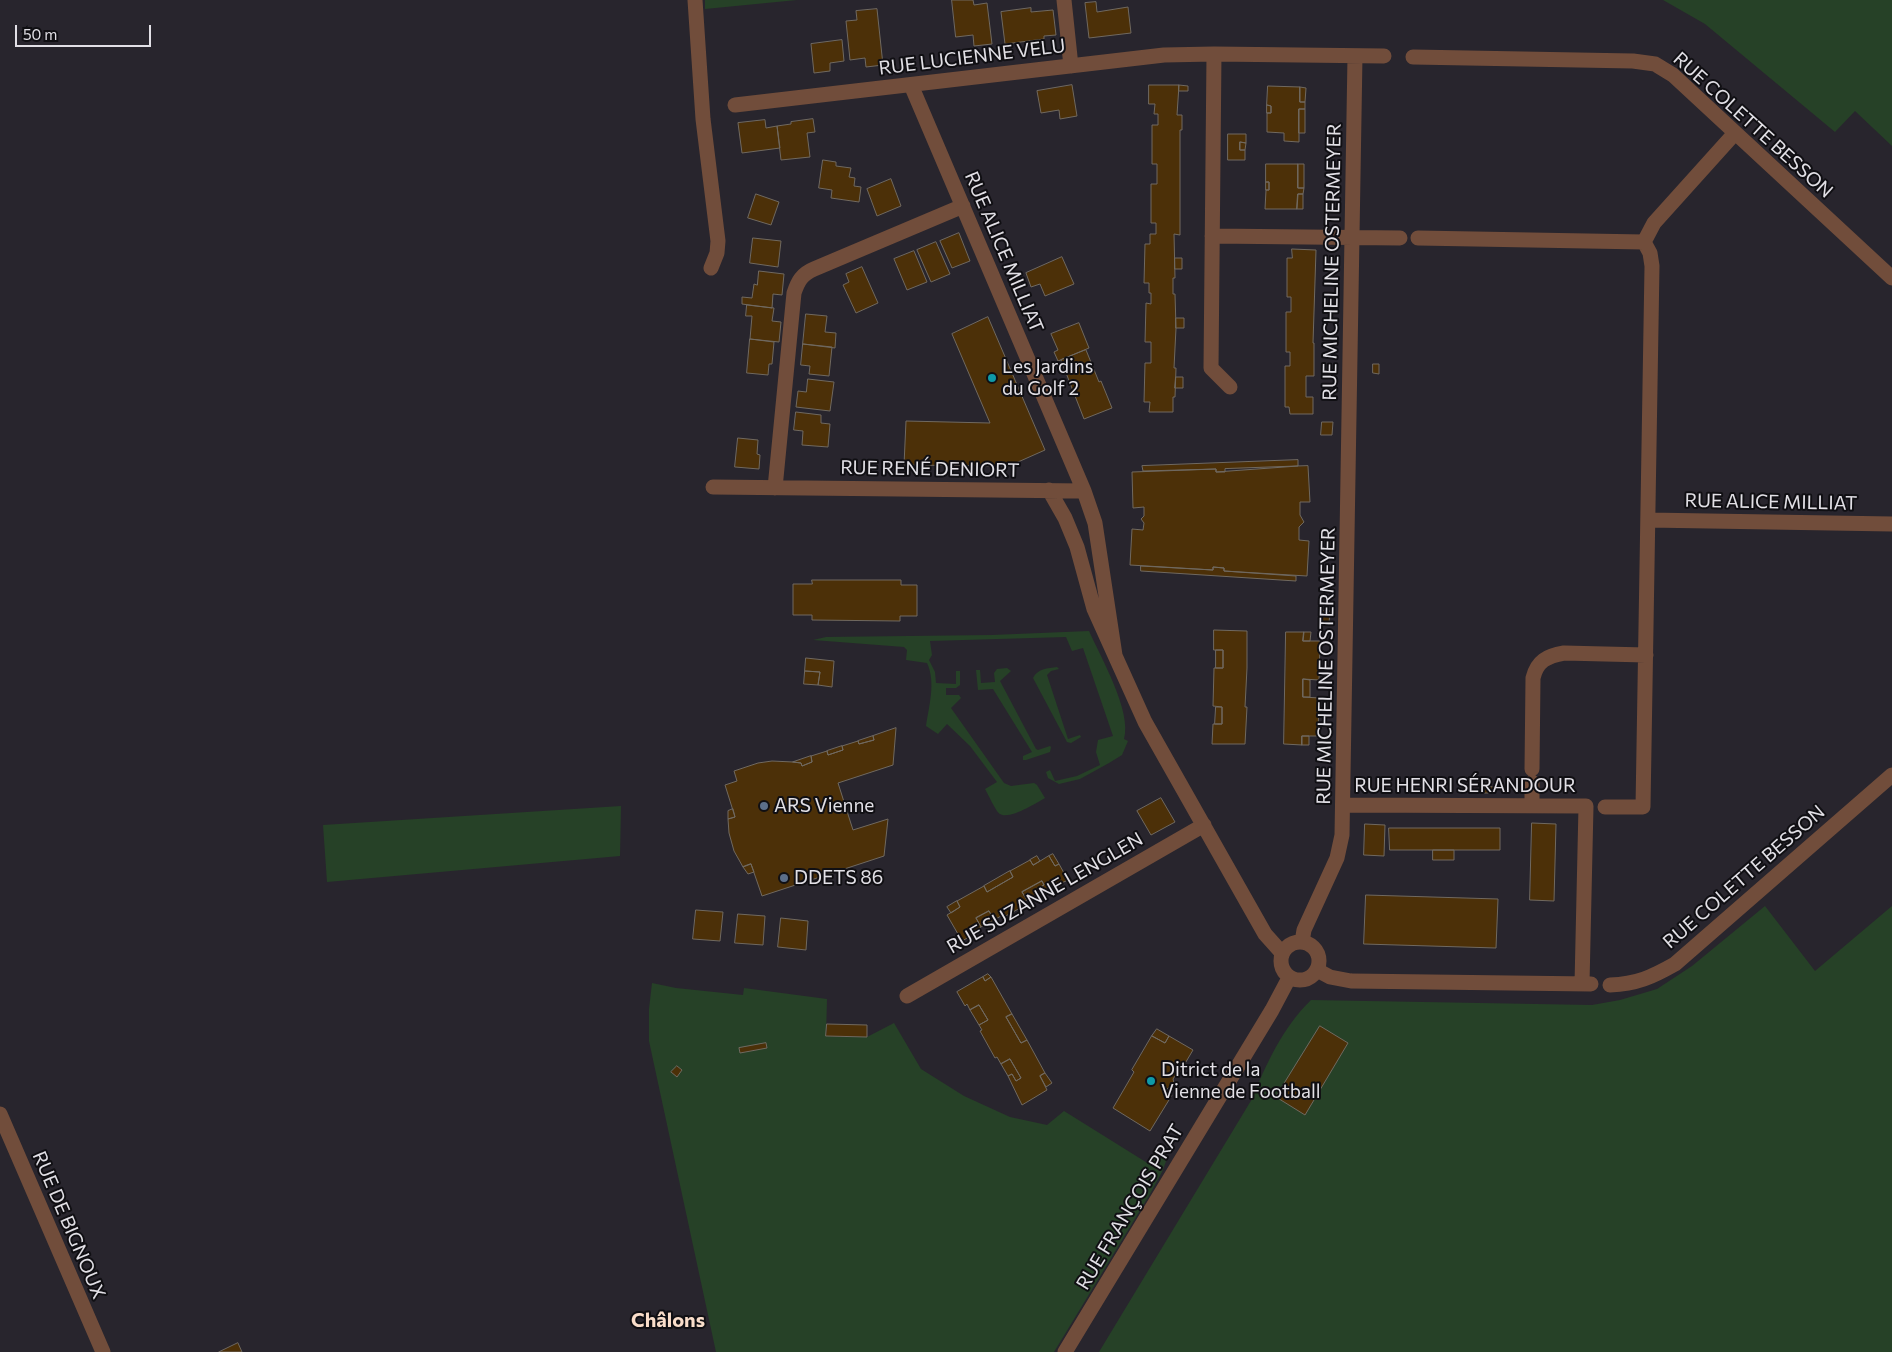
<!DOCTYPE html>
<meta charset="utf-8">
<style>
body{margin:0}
#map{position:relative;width:1892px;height:1352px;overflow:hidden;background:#28252d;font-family:Commissioner,sans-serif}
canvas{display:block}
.scale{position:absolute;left:15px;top:25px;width:136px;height:22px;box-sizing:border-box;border:2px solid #e2e0e6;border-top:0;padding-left:6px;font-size:15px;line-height:18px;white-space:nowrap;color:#e2e0e6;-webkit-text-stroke:4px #100f13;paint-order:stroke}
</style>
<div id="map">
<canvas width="1892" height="1352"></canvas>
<div class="scale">50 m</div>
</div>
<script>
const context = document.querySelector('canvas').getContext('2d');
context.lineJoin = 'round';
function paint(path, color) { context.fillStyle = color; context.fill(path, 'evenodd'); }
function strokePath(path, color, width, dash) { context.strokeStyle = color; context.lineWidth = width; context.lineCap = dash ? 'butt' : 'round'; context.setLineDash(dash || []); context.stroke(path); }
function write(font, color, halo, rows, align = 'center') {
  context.font = font + ' Commissioner,sans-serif'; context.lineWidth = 4; context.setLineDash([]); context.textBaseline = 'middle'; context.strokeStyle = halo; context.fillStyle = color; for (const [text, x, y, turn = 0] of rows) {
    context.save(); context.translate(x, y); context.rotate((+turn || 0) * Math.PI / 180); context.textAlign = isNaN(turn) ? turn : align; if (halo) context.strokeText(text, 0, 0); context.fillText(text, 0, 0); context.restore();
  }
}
const green = new Path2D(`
 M 705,0 L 797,0 L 705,9 Z
 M 1663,0 L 1892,0 L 1892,146 L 1855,111 L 1835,132 L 1705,24 Z
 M 1089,631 C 1101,658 1132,711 1124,739 L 1128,741 L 1122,755 L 1109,763 L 1080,779 L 1059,784 L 1048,778 L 1046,772 L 1050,770 L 1055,781 L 1077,776 L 1100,765 L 1096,752 L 1098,740 L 1113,736 L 1083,648 L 1072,651 L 1066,637 L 930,641 L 932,655 L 929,660 L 935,672 L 936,683 L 956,684 L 956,671 L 960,671 L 960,685 L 956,688 L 946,688 L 946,695 L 959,695 L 961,698 L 951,708 L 1004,783 L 1011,786 L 1034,783 L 1037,785 L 1045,798 C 1036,803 1010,820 1000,814 C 996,812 988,794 985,789 L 997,782 L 970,746 L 947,724 L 938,734 L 926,726 C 929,706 936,682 927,663 L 906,660 L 907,650 L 904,647 L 813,640 L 826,637 L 992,635 Z
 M 1057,667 L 1059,669 L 1051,671 L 1047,675 L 1068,739 L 1080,735 L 1081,737 L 1071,743 L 1067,742 L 1033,678 C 1037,669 1048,668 1057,667 Z
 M 1007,668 L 1011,671 L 1000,681 L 1036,749 L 1038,750 L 1050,746 L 1051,747 L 1050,752 L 1026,760 L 1023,760 L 1023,756 L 1032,752 L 993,689 L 978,690 L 976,670 L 980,670 L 981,683 L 995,682 L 994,673 L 997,669 Z
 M 621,806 L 620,856 L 327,882 L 323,825 Z
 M 1765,906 L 1815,971 L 1892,906 L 1892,1352 L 1099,1352 L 1252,1099 C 1266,1064 1283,1027 1311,1000 L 1592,1005 L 1620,1000 L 1657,989 L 1692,966 Z
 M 652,983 L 676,988 L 743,995 L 744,988 L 827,999 L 826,1036 L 867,1037 L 894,1023 L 921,1069 L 964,1096 L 1010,1117 L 1047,1125 L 1064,1111 L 1149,1164 L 1156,1150 L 1168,1156 L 1162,1172 L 1150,1194 L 1054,1352 L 716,1352 L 649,1041 L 649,1009 Z`);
const building = new Path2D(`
 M 952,0 L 973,0 L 974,5 L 987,3 L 992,44 L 974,46 L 973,35 L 956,37 Z
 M 1096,2 L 1097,12 L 1128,7 L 1131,33 L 1089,38 L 1085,3 Z
 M 1031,8 L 1031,12 L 1053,10 L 1056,35 L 1044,36 L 1044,39 L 1005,44 L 1001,12 Z
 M 877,9 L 883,65 L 866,67 L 865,58 L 850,60 L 846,21 L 857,20 L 856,11 Z
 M 842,40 L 844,61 L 830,63 L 830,71 L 814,73 L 811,44 Z
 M 1072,85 L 1077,116 L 1060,119 L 1059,110 L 1041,113 L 1037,91 Z
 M 1149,85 L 1179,85 L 1177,115 L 1182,115 L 1182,130 L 1180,130 L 1180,235 L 1174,234 L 1175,278 L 1173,278 L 1173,294 L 1175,294 L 1176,328 L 1174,368 L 1176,368 L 1175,397 L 1173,397 L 1173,412 L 1149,412 L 1150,402 L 1144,402 L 1145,363 L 1151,363 L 1151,342 L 1145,342 L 1146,303 L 1151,304 L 1151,293 L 1149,293 L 1149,283 L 1144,283 L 1145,244 L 1150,244 L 1150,234 L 1156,234 L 1156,223 L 1151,223 L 1151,184 L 1157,184 L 1157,164 L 1152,164 L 1152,125 L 1158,125 L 1158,114 L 1154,114 L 1155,104 L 1149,104 Z
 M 1179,85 L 1188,86 L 1188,91 L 1179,91 Z
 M 1268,86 L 1300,87 L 1300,102 L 1305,102 L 1305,109 L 1299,109 L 1299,142 L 1284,141 L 1284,133 L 1267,132 L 1267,113 L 1271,113 L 1271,106 L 1267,105 Z
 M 1300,87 L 1306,88 L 1305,102 L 1300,102 Z
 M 1267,105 L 1271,106 L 1271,113 L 1267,113 Z
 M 1299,109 L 1305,109 L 1305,133 L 1299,133 Z
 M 813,119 L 815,132 L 807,133 L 810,157 L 781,160 L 777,126 L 791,124 L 791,122 Z
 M 765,120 L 766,128 L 777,126 L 780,148 L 742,153 L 738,123 Z
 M 1228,134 L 1246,134 L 1246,143 L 1240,142 L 1240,150 L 1245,150 L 1245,160 L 1228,160 Z
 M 1240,142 L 1246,143 L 1245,150 L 1240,150 Z
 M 823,160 L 836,162 L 836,166 L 851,168 L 849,177 L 855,178 L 854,186 L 861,187 L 859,202 L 831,198 L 832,190 L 819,188 Z
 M 1266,164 L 1298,164 L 1298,188 L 1304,188 L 1303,194 L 1298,194 L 1297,209 L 1265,209 L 1266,190 L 1269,190 L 1269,182 L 1266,182 Z
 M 1298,164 L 1304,164 L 1304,188 L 1298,188 Z
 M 891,179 L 901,206 L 877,216 L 867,189 Z
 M 1266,182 L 1269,182 L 1269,190 L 1266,190 Z
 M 756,194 L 779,202 L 771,225 L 748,218 Z
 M 1298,194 L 1303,194 L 1303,209 L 1297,209 Z
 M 959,233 L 970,261 L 952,268 L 940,241 Z
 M 753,238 L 781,241 L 778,267 L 750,263 Z
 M 936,242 L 950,274 L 931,282 L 917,250 Z
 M 1292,249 L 1316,250 L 1313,343 L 1314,343 L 1314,376 L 1306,376 L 1306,397 L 1313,397 L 1313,414 L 1290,414 L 1289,407 L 1285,407 L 1285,366 L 1290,366 L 1290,352 L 1286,352 L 1286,312 L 1291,312 L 1291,297 L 1287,297 L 1287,258 L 1292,258 Z
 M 914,251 L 927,282 L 907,290 L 894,259 Z
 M 1062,257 L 1074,284 L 1045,296 L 1040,284 L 1031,287 L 1026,273 Z
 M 1175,258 L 1182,258 L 1182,269 L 1175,269 Z
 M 862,267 L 878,303 L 856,313 L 843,285 L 849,282 L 846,274 Z
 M 759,271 L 784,274 L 782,295 L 773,294 L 772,308 L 742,304 L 742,297 L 752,298 L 754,284 L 757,285 Z
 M 747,305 L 774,308 L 772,321 L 781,322 L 779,342 L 750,339 L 752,316 L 746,316 Z
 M 806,314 L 827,316 L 825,332 L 836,333 L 835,348 L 803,344 Z
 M 988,317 L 1045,450 L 1009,466 L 904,465 L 906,421 L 990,423 L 952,334 Z
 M 1176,318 L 1184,318 L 1184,328 L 1176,328 Z
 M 1079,323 L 1089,348 L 1058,361 L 1054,352 L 1058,350 L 1051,334 Z
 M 750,339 L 774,342 L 772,364 L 769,364 L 768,375 L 747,373 Z
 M 803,344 L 832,347 L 829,376 L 809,374 L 810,366 L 801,365 Z
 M 1086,350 L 1099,382 L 1101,381 L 1112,408 L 1084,419 L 1061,360 Z
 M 1373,364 L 1379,364 L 1379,374 L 1373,373 Z
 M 1176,377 L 1183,377 L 1183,388 L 1175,388 Z
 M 808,379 L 834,382 L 830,411 L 796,407 L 798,391 L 806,392 Z
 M 796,412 L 821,415 L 821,423 L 830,424 L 828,447 L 802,445 L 803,431 L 794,430 Z
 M 1322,422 L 1333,422 L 1332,435 L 1321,435 Z
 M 738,438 L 758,440 L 757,454 L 760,455 L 759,469 L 735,467 Z
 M 1298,460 L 1298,466 L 1216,472 L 1216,469 L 1143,471 L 1142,466 Z
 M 1308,466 L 1310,502 L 1300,502 L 1300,515 L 1304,522 L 1299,527 L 1299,540 L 1309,541 L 1307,576 L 1224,571 L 1224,568 L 1213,567 L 1213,570 L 1130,565 L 1132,529 L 1143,530 L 1144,523 L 1141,519 L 1144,516 L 1144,507 L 1133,508 L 1132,472 L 1216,469 L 1216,472 L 1225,472 L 1225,469 Z
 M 1141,566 L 1213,570 L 1213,567 L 1224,568 L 1224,571 L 1296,576 L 1296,581 L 1141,571 Z
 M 812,580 L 901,580 L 901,585 L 917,585 L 917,616 L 900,616 L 900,621 L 812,620 L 812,615 L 793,615 L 793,584 L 812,584 Z
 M 1319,610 L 1330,611 L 1329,624 L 1319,624 Z
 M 1214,630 L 1247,631 L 1247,668 L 1245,707 L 1247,707 L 1245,744 L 1212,744 L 1213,724 L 1222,724 L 1222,707 L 1213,706 L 1214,668 L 1223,668 L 1223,650 L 1214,650 Z
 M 1286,632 L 1304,632 L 1303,641 L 1320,641 L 1319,680 L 1303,679 L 1303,697 L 1319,698 L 1318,736 L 1302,736 L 1302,745 L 1284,744 Z
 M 1304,632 L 1311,632 L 1310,641 L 1303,641 Z
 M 1216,650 L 1223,650 L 1223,668 L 1216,668 Z
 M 806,658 L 834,661 L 832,687 L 818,685 L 820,672 L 805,671 Z
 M 805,671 L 820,672 L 818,685 L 804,684 Z
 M 1303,679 L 1310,680 L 1310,697 L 1303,697 Z
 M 1216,707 L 1222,707 L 1222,724 L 1215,724 Z
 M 896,728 L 893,765 L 838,783 L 853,830 L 888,819 L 884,856 L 762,896 L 751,864 L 743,867 L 734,851 L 729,833 L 728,819 L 735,817 L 725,785 L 737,781 L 734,771 L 758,763 L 772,761 L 793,762 L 801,763 L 802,766 L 812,762 L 811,756 L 827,751 L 828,755 L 843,750 L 842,746 L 858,741 L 859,744 L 874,740 L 873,736 Z
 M 873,736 L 874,740 L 859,744 L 858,741 Z
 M 1302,736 L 1309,736 L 1309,745 L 1302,745 Z
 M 842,746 L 843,750 L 828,755 L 827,751 Z
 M 811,756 L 812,762 L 802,766 L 801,763 L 793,762 Z
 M 1484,786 L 1494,787 L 1494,793 L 1484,793 Z
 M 1161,798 L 1175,822 L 1151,835 L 1137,811 Z
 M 733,809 L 735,817 L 728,819 L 728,811 Z
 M 1532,823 L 1556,824 L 1554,901 L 1530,900 Z
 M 1365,824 L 1385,825 L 1384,856 L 1364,855 Z
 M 1389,828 L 1500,828 L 1500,850 L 1390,850 Z
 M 1433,850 L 1454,850 L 1454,860 L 1433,860 Z
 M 1053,854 L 1059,864 L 1055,866 L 1049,856 Z
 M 1037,856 L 1040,861 L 1033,865 L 1030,860 Z
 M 1049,856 L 1055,866 L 1059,864 L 1068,880 L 1040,893 L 1037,889 L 1044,885 L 1042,881 L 1022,892 L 1027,900 L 1021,904 L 1022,907 L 1002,918 L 1001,916 L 994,920 L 989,911 L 976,918 L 981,927 L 975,931 L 976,933 L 962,941 L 947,915 L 960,907 L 957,901 L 984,886 L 987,892 L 1013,877 L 1010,871 L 1030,860 L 1033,865 Z
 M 751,864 L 754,872 L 748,874 L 743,867 Z
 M 1010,871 L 1013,877 L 987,892 L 984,886 Z
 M 1042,881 L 1044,885 L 1037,889 L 1040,893 L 1027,900 L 1022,892 Z
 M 1366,895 L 1498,899 L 1496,948 L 1364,944 Z
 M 957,901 L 960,907 L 951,913 L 947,907 Z
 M 696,910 L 723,912 L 720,941 L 693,939 Z
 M 989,911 L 994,920 L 981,927 L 976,918 Z
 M 738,914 L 765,916 L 763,945 L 735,943 Z
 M 781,918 L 808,921 L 806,950 L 778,947 Z
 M 988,974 L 991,977 L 985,981 L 983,977 Z
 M 983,977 L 985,981 L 991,977 L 1012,1014 L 1006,1017 L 1021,1043 L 1027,1040 L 1045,1073 L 1040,1076 L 1047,1090 L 1022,1105 L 1008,1076 L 1012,1074 L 1016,1081 L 1021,1078 L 1010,1059 L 1001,1064 L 997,1057 L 995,1058 L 980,1031 L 982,1030 L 979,1025 L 988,1020 L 979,1005 L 970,1010 L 967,1004 L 965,1006 L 957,992 Z
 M 979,1005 L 988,1020 L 979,1025 L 970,1010 Z
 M 1012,1014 L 1027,1040 L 1021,1043 L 1006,1017 Z
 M 827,1024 L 867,1025 L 867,1037 L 826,1036 Z
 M 1320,1026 L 1348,1043 L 1305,1115 L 1276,1097 Z
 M 1157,1029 L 1169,1036 L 1165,1043 L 1152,1036 Z
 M 1152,1036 L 1165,1043 L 1169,1036 L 1193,1050 L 1177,1077 L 1175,1076 L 1173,1079 L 1174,1083 L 1172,1087 L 1168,1088 L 1166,1091 L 1172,1095 L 1150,1131 L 1113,1108 L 1134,1072 L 1132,1070 Z
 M 766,1043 L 767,1048 L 740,1053 L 739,1048 Z
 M 1010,1059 L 1021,1078 L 1016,1081 L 1012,1074 L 1008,1076 L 1001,1064 Z
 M 677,1066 L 682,1070 L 677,1077 L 671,1072 Z
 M 1045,1073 L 1052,1083 L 1046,1087 L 1040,1076 Z
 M 238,1343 L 242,1352 L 219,1352 Z`);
const minor = new Path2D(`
 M 695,0 L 703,119 L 718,241 L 717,253 L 711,268
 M 1064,0 L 1071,66
 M 1413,57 L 1633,61 L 1655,64 L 1673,75 L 1892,278
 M 911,85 L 1084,491 L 1095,523 L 1115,655
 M 735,105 L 1164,55 L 1214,54
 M 1212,236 L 1400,238
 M 1418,238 L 1644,242 L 1654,223 L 1735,133
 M 1230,387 L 1211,368 L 1214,54 L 1384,56
 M 713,487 L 1084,491
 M 775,488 L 794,293 C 798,281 802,274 814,269 L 963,206
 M 1049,490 L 1065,518 L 1077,547 L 1094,609 L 1145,722 L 1265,934 L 1282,953
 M 1648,520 L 1892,524
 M 1532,769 L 1533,678 C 1537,661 1547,656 1564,653 L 1646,655
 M 1343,805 L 1586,806 L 1582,984
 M 1532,806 L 1532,782
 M 1605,807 L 1643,807 L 1652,266 L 1650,253 L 1644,242
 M1281 961a19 19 0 1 1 38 0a19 19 0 1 1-38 0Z
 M 1302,942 L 1304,930 L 1337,858 L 1342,835 L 1355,56
 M 1317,970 L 1330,977 L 1351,981 L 1591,984
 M 1610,985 C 1637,984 1652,977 1675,964 L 1892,775
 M 907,996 L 1204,825
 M 0,1114 L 103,1352
 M 1065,1352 L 1272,1010 L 1289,978`);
const markers = [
 [992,378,5,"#0f9aa8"],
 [764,806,5,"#5c6f8a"],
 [784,878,5,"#5c6f8a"],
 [1151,1081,5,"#0f9aa8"]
];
const streetNames = [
 ["RUE LUCIENNE VELU",972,57,-7],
 ["RUE COLETTE BESSON",1753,125,42],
 ["RUE ALICE MILLIAT",1004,252,67],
 ["RUE MICHELINE OSTERMEYER",1332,262,-89],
 ["RUE RENÉ DENIORT",930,469,1],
 ["RUE ALICE MILLIAT",1771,502,1],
 ["RUE MICHELINE OSTERMEYER",1326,666,-89],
 ["RUE HENRI SÉRANDOUR",1465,786],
 ["RUE COLETTE BESSON",1744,877,-41],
 ["RUE SUZANNE LENGLEN",1045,893,-30],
 ["RUE FRANÇOIS PRAT",1130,1207,-59],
 ["RUE DE BIGNOUX",69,1225,67]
];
const poiNames = [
 ["Les Jardins",1002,367],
 ["du Golf 2",1002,389],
 ["ARS Vienne",774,806],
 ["DDETS 86",794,878],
 ["Ditrict de la",1161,1070],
 ["Vienne de Football",1161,1092]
];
const neighbourhoodNames = [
 ["Châlons",668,1320]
];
paint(green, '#264127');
paint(building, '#4c3008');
strokePath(building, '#706960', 1);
strokePath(minor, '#714d3b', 15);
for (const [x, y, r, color] of markers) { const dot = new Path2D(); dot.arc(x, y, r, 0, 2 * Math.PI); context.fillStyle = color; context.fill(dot); strokePath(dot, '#100f13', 2); }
write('19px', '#e2e0e6', '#100f13', streetNames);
write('19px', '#e2e0e6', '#100f13', poiNames, 'left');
write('bold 20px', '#f9ddca', '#100f13', neighbourhoodNames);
</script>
